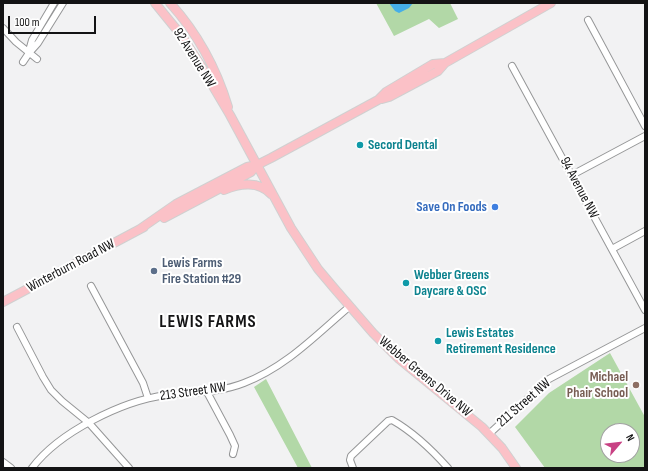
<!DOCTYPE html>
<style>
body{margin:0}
#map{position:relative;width:648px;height:471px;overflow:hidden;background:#f2f2f3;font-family:"Sofia Sans Condensed",sans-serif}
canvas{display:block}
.frame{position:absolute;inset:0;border:4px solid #131314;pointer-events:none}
.north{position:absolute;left:600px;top:423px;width:40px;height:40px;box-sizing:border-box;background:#fff;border:1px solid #a1a1a1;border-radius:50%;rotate:62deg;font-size:11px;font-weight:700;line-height:16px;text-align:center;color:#131314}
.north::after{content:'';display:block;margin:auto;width:14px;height:18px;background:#c84284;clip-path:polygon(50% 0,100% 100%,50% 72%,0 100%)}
.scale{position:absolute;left:8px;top:16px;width:88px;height:18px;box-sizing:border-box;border:2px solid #131314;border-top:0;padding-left:5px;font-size:12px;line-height:14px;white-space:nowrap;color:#131314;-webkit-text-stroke:3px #fff;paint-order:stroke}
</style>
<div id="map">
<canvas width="648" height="471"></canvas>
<div class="frame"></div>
<div class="north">N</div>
<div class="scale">100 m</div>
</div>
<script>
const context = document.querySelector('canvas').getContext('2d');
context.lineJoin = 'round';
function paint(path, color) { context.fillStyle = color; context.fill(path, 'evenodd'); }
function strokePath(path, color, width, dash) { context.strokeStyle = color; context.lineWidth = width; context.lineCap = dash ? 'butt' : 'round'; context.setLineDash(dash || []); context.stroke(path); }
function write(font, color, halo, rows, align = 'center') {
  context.font = font + ' "Sofia Sans Condensed",sans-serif'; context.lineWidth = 4; context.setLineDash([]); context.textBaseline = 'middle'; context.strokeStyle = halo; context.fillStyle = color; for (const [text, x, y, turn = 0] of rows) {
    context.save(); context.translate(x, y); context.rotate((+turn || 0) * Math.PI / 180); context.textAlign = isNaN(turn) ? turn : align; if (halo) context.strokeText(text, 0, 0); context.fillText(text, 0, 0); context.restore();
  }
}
const green = new Path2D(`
 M 376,3 L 450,3 L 458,19 L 439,28 L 429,19 L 394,36 Z
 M 610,353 L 645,417 L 645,468 L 545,468 L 515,427 L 549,393 ZM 608,431 L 632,431 L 632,455 L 608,455 Z
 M 266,379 L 312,468 L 298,468 L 254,387 Z`);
const water = new Path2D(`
 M 389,3 L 413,3 L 409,8 L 399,13 L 395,11 Z`);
const minor = new Path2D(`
 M 588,20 L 645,126
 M 3,28 L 16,42 L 37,59
 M 29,51 L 32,40 L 54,3
 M 23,62 L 29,53 L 38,43 L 63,3
 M 512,66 L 645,310
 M 572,175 L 645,136
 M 612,249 L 645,231
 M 91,286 L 143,383 L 148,398
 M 17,327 L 43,377 L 51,390 L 62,401 L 89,423 L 129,468
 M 207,392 L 230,435 L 235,446 L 233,454
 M 489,434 L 549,379 L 645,328
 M 3,462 L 11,468
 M 32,468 C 59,432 122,401 166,395 C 192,392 219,393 244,383 C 286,367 316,335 349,307
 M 353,468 L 350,460 L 351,456 L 388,421 L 392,420 C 413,432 432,450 448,468`);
const major = new Path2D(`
 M 155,3 L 181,35 L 201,66 L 230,115 L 291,228 L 318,269 L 334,288 L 373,333 L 399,359 L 482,427 L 502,448 L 516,468
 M 170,3 C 198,34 216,67 228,107
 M 382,99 L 389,97 L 438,71 L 445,63 L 551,3
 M 224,190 C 240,183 259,181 271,194
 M 164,218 L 251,172 L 257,165
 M 140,229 L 176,204 L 247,167 L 257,165 L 271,158 L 378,100 L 386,92 L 433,64 L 445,63
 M 3,302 L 144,227`);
const markers = [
 [360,145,4,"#0f9aa8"],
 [495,207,4,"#3f7fe0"],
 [154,271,4,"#5c6f8a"],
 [406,283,4,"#0f9aa8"],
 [438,341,4,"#0f9aa8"],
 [636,385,4,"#8d6e63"]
];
const streetNames = [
 ["92 Avenue NW",194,58,58],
 ["94 Avenue NW",579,188,62],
 ["Winterburn Road NW",71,266,-28],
 ["Webber Greens Drive NW",425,377,40],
 ["213 Street NW",193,392,-8],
 ["211 Street NW",524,403,-41]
];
const cultureNames = [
 ["Secord Dental",368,145],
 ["Webber Greens",414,275],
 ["Daycare & OSC",414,291],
 ["Lewis Estates",446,333],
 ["Retirement Residence",446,349]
];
const shopNames = [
 ["Save On Foods",487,207]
];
const serviceNames = [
 ["Lewis Farms",162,263],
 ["Fire Station #29",162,279]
];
const educationNames = [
 ["Michael",628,377],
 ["Phair School",628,393]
];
const districtNames = [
 ["LEWIS FARMS",208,322]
];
paint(green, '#b2d8a7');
paint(water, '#46aee8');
strokePath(minor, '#959697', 8);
strokePath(major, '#d0d0d0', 10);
strokePath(minor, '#fff', 6);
strokePath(major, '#fbc1c7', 8);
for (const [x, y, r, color] of markers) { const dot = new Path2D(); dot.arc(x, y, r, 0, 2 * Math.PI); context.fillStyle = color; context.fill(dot); strokePath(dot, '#fff', 1.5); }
write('14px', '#131314', '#fff', streetNames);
write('bold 14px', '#0d838f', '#fff', cultureNames, 'left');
write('bold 14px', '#366cbe', '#fff', shopNames, 'right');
write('bold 14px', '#4e5e75', '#fff', serviceNames, 'left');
write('bold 14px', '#785e54', '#fff', educationNames, 'right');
context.letterSpacing = '1px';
write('bold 18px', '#131314', '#fff', districtNames);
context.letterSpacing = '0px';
</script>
